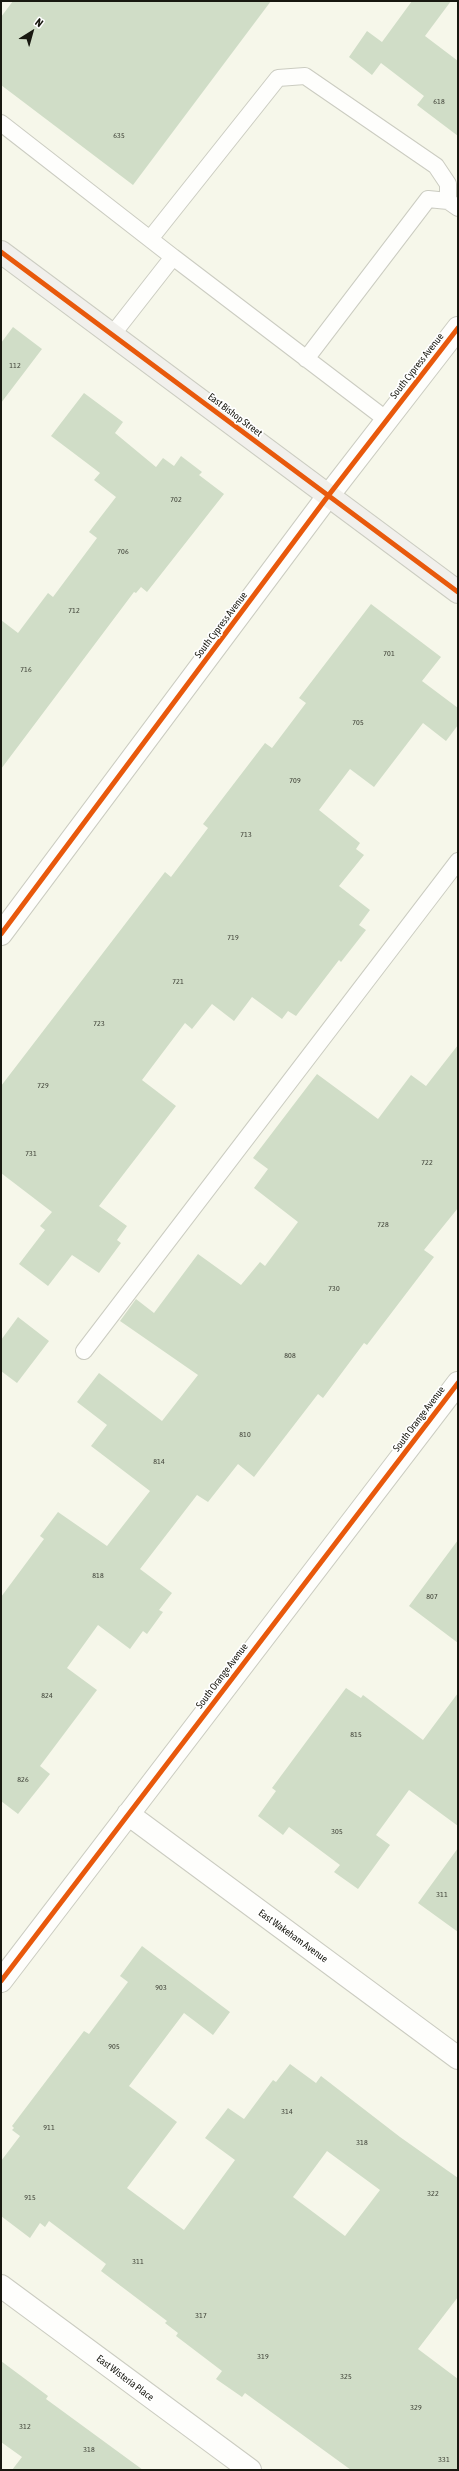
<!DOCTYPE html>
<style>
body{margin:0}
#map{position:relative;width:459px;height:2471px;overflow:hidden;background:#f6f7ea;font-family:"Asap Condensed",sans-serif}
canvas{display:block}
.frame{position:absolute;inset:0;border:2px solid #181810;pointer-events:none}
.north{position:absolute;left:12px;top:12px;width:40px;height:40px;-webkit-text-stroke:3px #fff;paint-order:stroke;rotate:37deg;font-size:11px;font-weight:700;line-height:16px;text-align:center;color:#181810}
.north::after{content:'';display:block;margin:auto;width:14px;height:18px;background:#181810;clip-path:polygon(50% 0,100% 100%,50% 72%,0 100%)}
</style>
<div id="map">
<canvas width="459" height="2471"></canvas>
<div class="frame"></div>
<div class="north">N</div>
</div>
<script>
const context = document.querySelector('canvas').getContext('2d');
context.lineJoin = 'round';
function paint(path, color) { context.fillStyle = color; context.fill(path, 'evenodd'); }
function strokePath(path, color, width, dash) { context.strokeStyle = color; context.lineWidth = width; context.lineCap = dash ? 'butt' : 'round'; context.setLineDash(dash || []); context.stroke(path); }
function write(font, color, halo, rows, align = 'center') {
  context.font = font + ' "Asap Condensed",sans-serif'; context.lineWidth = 3.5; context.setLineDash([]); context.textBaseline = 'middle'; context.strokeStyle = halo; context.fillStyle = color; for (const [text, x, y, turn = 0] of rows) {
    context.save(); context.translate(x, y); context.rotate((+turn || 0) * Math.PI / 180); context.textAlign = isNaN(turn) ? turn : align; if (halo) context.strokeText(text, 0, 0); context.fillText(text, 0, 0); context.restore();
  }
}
const building = new Path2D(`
 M 13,1 L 271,1 L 133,185 L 1,85 L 1,17 Z
 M 412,1 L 451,1 L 425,36 L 458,61 L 458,136 L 417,105 L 424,96 L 381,63 L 372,75 L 349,57 L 367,31 L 382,42 Z
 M 13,327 L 42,349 L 1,403 L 1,343 Z
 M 84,393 L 123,422 L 115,433 L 156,467 L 163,458 L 174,466 L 181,456 L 202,472 L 199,475 L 224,494 L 147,592 L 141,587 L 136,593 L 134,592 L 1,769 L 1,620 L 18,633 L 48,593 L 53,597 L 97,538 L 89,532 L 116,497 L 94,480 L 100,473 L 51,436 Z
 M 371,604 L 441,657 L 422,681 L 458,708 L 458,725 L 446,741 L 423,723 L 374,787 L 350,769 L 319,810 L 360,843 L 356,849 L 364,855 L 339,886 L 370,910 L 359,925 L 366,930 L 341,962 L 339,960 L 296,1016 L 288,1011 L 282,1019 L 252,997 L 234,1021 L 212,1004 L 192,1029 L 185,1023 L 142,1080 L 176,1106 L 99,1206 L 127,1226 L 117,1240 L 121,1243 L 99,1273 L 72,1255 L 48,1286 L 19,1264 L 45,1230 L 40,1226 L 52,1212 L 1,1173 L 1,1086 L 165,872 L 171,877 L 208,828 L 203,824 L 265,743 L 272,748 L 306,703 L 299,698 Z
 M 458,1045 L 458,1208 L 424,1250 L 434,1257 L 367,1345 L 364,1343 L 323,1398 L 318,1394 L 254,1477 L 238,1464 L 208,1502 L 197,1495 L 140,1569 L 172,1593 L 159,1610 L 163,1612 L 147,1634 L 143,1631 L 130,1649 L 98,1625 L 67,1668 L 97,1690 L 40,1766 L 50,1774 L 18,1814 L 1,1801 L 1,1597 L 44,1539 L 40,1536 L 58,1512 L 107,1546 L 150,1491 L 91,1446 L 107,1425 L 77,1402 L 99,1373 L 162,1421 L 198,1375 L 120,1321 L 136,1299 L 154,1313 L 198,1254 L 241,1285 L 260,1262 L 265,1266 L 298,1222 L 254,1188 L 268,1169 L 253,1158 L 317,1074 L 378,1119 L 411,1075 L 426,1086 Z
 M 18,1317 L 49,1341 L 17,1383 L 1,1371 L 1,1340 Z
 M 458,1540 L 458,1643 L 409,1606 Z
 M 346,1688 L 361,1698 L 363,1695 L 423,1740 L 458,1693 L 458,1826 L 409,1790 L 376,1835 L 390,1845 L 358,1889 L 334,1872 L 340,1865 L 289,1827 L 283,1835 L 258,1816 L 276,1791 L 272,1788 Z
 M 458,1848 L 458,1932 L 418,1903 Z
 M 142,1946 L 230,2012 L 213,2035 L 184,2013 L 129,2086 L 177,2122 L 127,2188 L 184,2230 L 235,2160 L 205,2138 L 228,2108 L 244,2119 L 273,2080 L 276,2082 L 290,2064 L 316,2083 L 321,2076 L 400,2137 L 458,2178 L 458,2297 L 418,2349 L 458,2379 L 458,2470 L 351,2470 L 245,2393 L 242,2397 L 216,2379 L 222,2371 L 176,2336 L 178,2333 L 165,2323 L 167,2321 L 101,2271 L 106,2264 L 49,2221 L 45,2227 L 40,2223 L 30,2238 L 1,2216 L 1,2161 L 20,2136 L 12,2130 L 14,2128 L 12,2126 L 84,2031 L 89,2034 L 128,1982 L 120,1976 ZM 327,2151 L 380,2190 L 345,2236 L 293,2197 Z
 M 1,2361 L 48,2396 L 46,2399 L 143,2470 L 12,2470 L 22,2457 L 1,2442 Z`);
const lane = new Path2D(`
 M 1,123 L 173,257 L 112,335
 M 150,239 L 278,78 L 305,76 L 436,166 L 448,184 L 448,201
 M 173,257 L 387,420
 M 306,359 L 428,199 L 448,201 L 458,208
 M 84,1351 L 458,861`);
const street = new Path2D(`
 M 1,934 L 328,496 L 458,328
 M 128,1814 L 458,2058
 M 1,1981 L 458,1383
 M 1,2286 L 250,2470`);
const secondary = new Path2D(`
 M 1,252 L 458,592`);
const cycleway = new Path2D(`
 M 1,252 L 458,592
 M 1,934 L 328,496 L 458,328
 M 1,1981 L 458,1383`);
const numberNames = [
 ["618",439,101],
 ["635",119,135],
 ["112",15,365],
 ["702",176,499],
 ["706",123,551],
 ["712",74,610],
 ["701",389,653],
 ["716",26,669],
 ["705",358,722],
 ["709",295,780],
 ["713",246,834],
 ["719",233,937],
 ["721",178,981],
 ["723",99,1023],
 ["729",43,1085],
 ["731",31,1153],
 ["722",427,1162],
 ["728",383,1224],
 ["730",334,1288],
 ["808",290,1355],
 ["810",245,1434],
 ["814",159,1461],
 ["818",98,1575],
 ["807",432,1596],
 ["824",47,1695],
 ["815",356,1734],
 ["826",23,1779],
 ["305",337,1831],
 ["311",442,1894],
 ["903",161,1987],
 ["905",114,2046],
 ["314",287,2111],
 ["911",49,2127],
 ["318",362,2142],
 ["322",433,2193],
 ["915",30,2197],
 ["311",138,2261],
 ["317",201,2315],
 ["319",263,2356],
 ["325",346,2376],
 ["329",416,2407],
 ["312",25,2426],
 ["318",89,2449],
 ["331",444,2459]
];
const streetNames = [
 ["South Cypress Avenue",417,366,-52],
 ["East Bishop Street",235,415,37],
 ["South Cypress Avenue",221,625,-53],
 ["South Orange Avenue",419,1419,-53],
 ["South Orange Avenue",222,1676,-53],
 ["East Wakeham Avenue",293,1936,36],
 ["East Wisteria Place",125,2378,37]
];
paint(building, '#d0ddc7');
strokePath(lane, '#cbccc1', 18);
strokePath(street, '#cbccc1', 24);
strokePath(secondary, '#cbccc1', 24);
strokePath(lane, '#fefefc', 16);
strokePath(street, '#fefefc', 22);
strokePath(secondary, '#f1f0ec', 22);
strokePath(cycleway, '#e8590c', 5);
write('8px', '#46493e', null, numberNames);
write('10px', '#181810', '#fff', streetNames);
</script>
